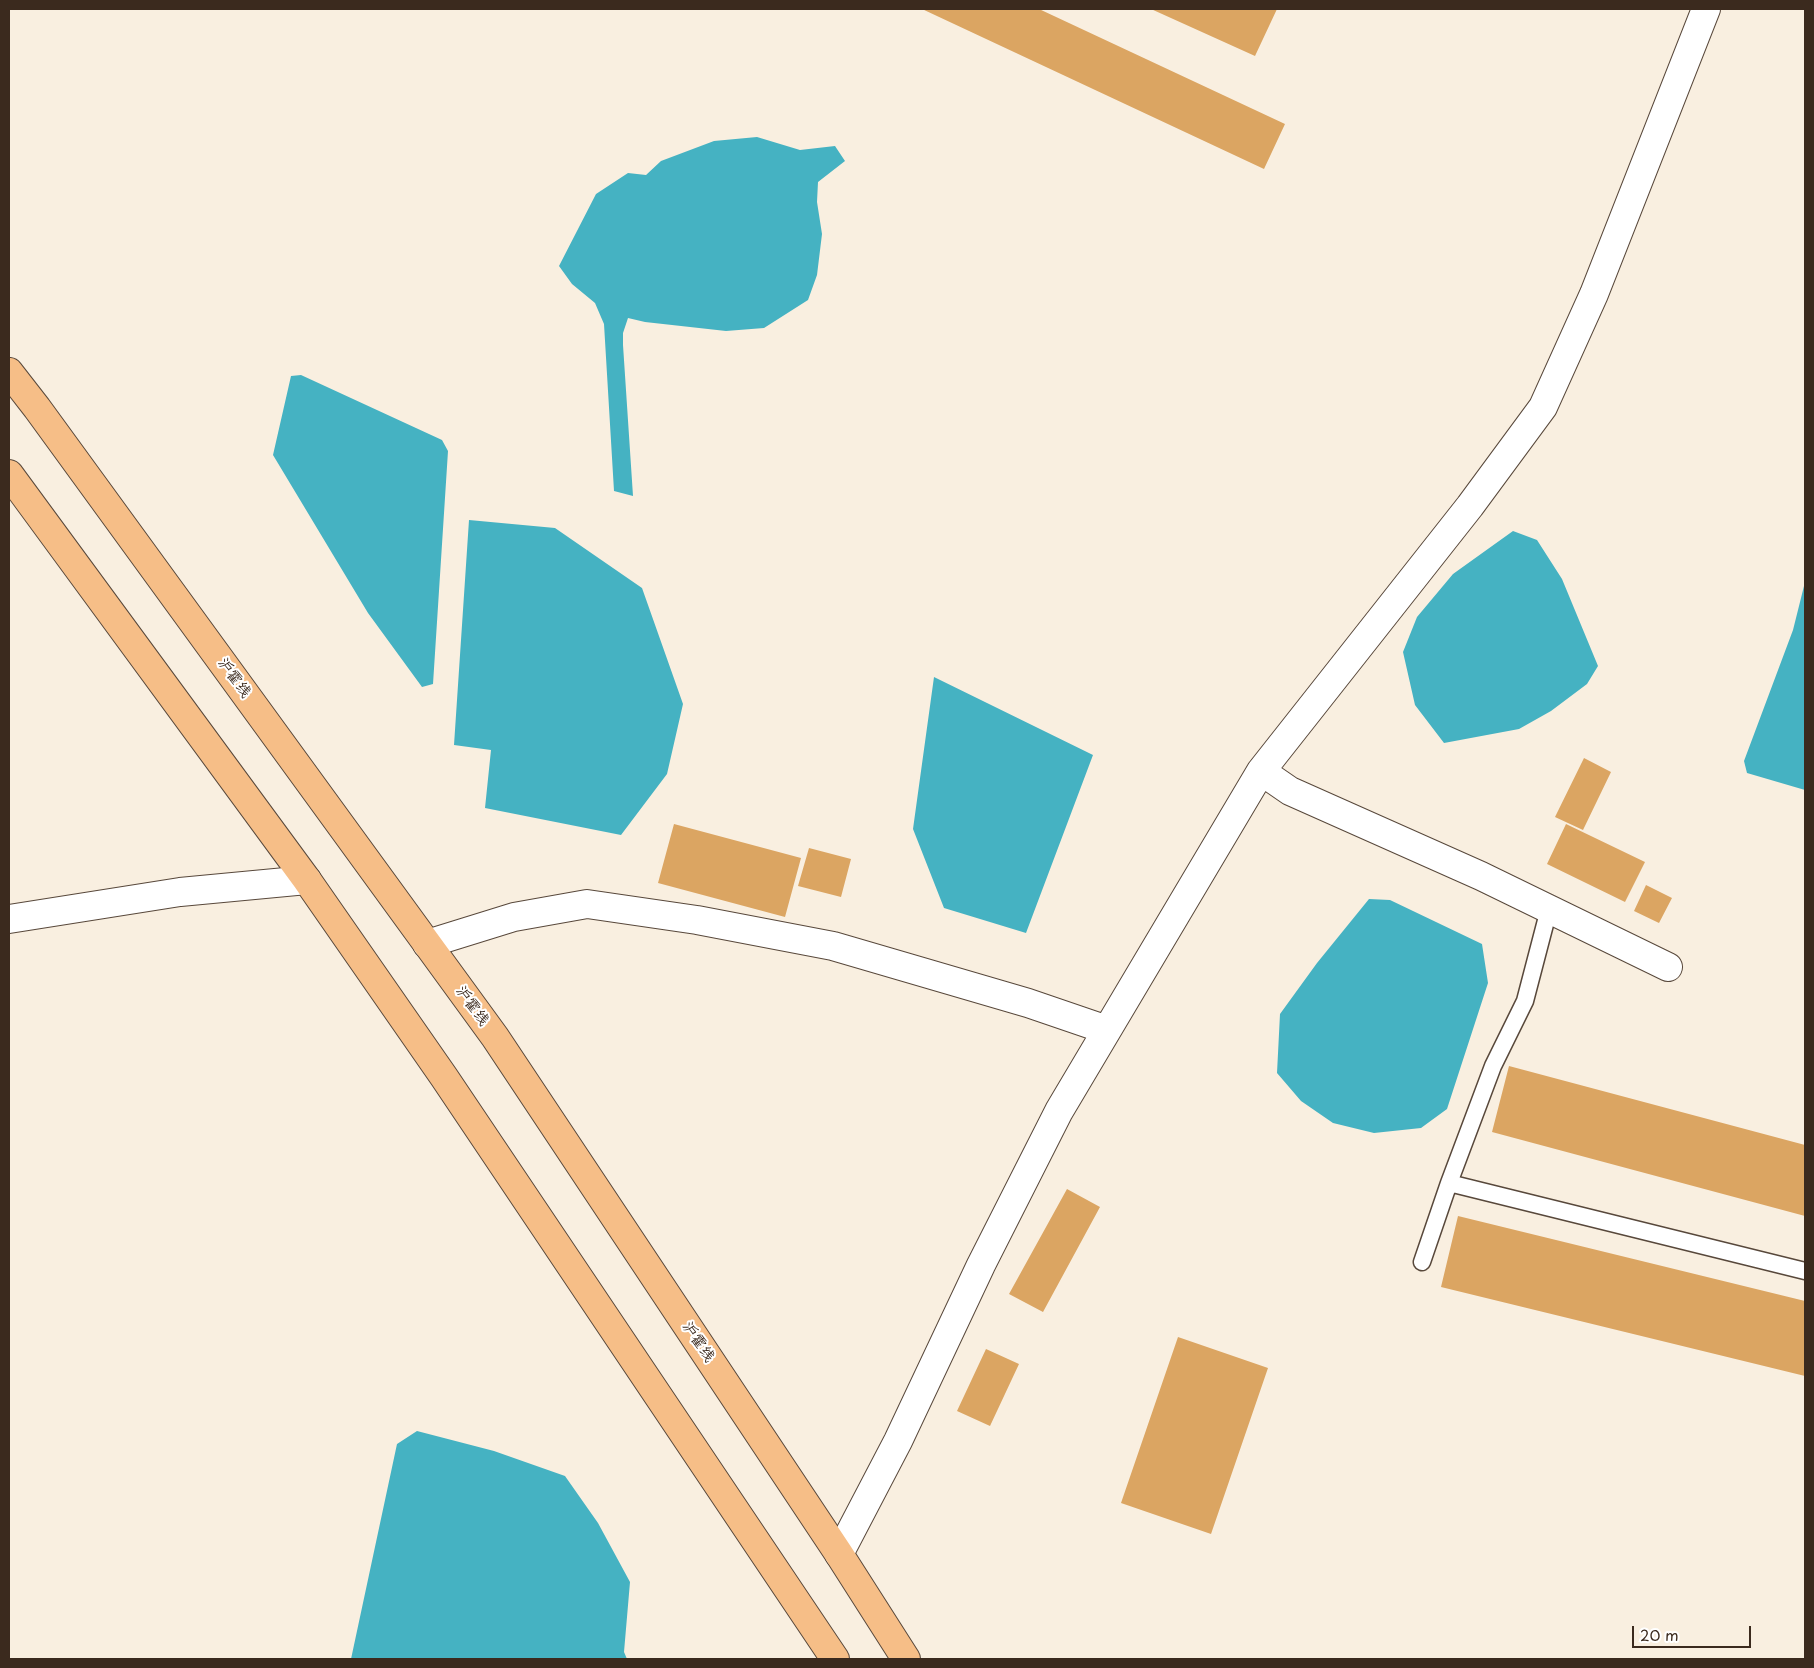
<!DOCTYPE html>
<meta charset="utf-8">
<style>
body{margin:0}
#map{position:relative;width:1814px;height:1668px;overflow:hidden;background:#f9efe0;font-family:"Playpen Sans",sans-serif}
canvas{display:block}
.frame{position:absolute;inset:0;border:10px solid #3b2a1e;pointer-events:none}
.scale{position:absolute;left:1632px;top:1626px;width:119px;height:22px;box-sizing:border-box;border:2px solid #3b2a1e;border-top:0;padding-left:6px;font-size:15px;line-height:18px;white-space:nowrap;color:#3b2a1e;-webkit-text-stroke:4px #fff;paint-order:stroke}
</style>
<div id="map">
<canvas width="1814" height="1668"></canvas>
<div class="frame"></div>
<div class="scale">20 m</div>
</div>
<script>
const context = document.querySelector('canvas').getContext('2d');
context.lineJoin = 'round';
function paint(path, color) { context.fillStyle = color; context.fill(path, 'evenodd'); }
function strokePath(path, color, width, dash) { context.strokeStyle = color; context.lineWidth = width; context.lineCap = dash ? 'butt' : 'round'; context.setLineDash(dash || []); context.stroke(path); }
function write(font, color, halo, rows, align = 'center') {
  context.font = font + ' "Playpen Sans","LXGW WenKai TC",sans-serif'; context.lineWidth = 4; context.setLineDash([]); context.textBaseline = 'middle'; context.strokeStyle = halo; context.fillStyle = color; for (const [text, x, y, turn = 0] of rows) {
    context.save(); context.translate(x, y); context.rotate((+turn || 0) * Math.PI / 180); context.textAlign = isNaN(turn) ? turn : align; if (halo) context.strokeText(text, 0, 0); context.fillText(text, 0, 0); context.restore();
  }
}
const water = new Path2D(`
 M 757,137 L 800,150 L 835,146 L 845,161 L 818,182 L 817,202 L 822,234 L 817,275 L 808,300 L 764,328 L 726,331 L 645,322 L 628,318 L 623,333 L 623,345 L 633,496 L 614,491 L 604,324 L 595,303 L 572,284 L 559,266 L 596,194 L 628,173 L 646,175 L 661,161 L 714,141 Z
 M 301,375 L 442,440 L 448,451 L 433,684 L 422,687 L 368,613 L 273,455 L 291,376 Z
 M 469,520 L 555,528 L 642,588 L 683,704 L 667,774 L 621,835 L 485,808 L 491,750 L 454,745 Z
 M 1513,531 L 1537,540 L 1562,579 L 1598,666 L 1587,684 L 1551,711 L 1519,729 L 1444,743 L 1415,705 L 1403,652 L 1417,617 L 1453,574 Z
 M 1805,582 L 1805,790 L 1747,773 L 1744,761 L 1793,630 Z
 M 934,677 L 1093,755 L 1026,933 L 944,908 L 913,829 Z
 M 1369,899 L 1390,900 L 1482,944 L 1488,983 L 1447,1109 L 1421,1128 L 1374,1133 L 1333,1123 L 1301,1101 L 1277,1073 L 1280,1014 L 1317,963 Z
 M 417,1431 L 494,1451 L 565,1476 L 598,1523 L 630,1582 L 624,1652 L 627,1659 L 351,1659 L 397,1444 Z`);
const building = new Path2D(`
 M 922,9 L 1039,9 L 1285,124 L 1264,169 Z
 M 1151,9 L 1277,9 L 1255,56 Z
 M 1584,758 L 1611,772 L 1583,830 L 1555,817 Z
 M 674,824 L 801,858 L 785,917 L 658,883 Z
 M 1566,824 L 1645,862 L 1625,902 L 1547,864 Z
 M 809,848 L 851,859 L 841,897 L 798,886 Z
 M 1646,885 L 1672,898 L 1659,923 L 1634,911 Z
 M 1509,1066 L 1805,1145 L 1805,1216 L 1492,1132 Z
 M 1067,1189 L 1100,1207 L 1043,1312 L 1009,1294 Z
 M 1458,1216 L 1805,1301 L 1805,1376 L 1441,1287 Z
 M 1178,1337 L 1268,1368 L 1211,1534 L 1121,1503 Z
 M 986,1349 L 1019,1364 L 990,1426 L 957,1411 Z`);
const service = new Path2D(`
 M 1449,1183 L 1805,1271
 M 1422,1262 L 1449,1183 L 1493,1066 L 1525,1001 L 1549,909`);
const minor = new Path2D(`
 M 1261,771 L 1290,791 L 1481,876 L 1668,967
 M 9,919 L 180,892 L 307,880
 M 427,944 L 514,917 L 587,904 L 697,920 L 833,946 L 1028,1003 L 1107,1030
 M 839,1554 L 898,1441 L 981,1265 L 1059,1111 L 1261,771 L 1470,506 L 1543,407 L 1594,294 L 1706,9`);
const trunk = new Path2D(`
 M 9,372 L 37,408 L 495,1037 L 839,1554 L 906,1659
 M 9,474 L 307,880 L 444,1077 L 835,1659`);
const streetNames = [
 ["沪霍线",234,678,54],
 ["沪霍线",472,1006,54],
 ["沪霍线",698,1342,56]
];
paint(water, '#45b2c2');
paint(building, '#dba562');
strokePath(service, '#58483b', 19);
strokePath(minor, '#58483b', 30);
strokePath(trunk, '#58483b', 30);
strokePath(service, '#fff', 16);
strokePath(minor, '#fff', 28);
strokePath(trunk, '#f6be87', 28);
write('15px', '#3b2a1e', '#fff', streetNames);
</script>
